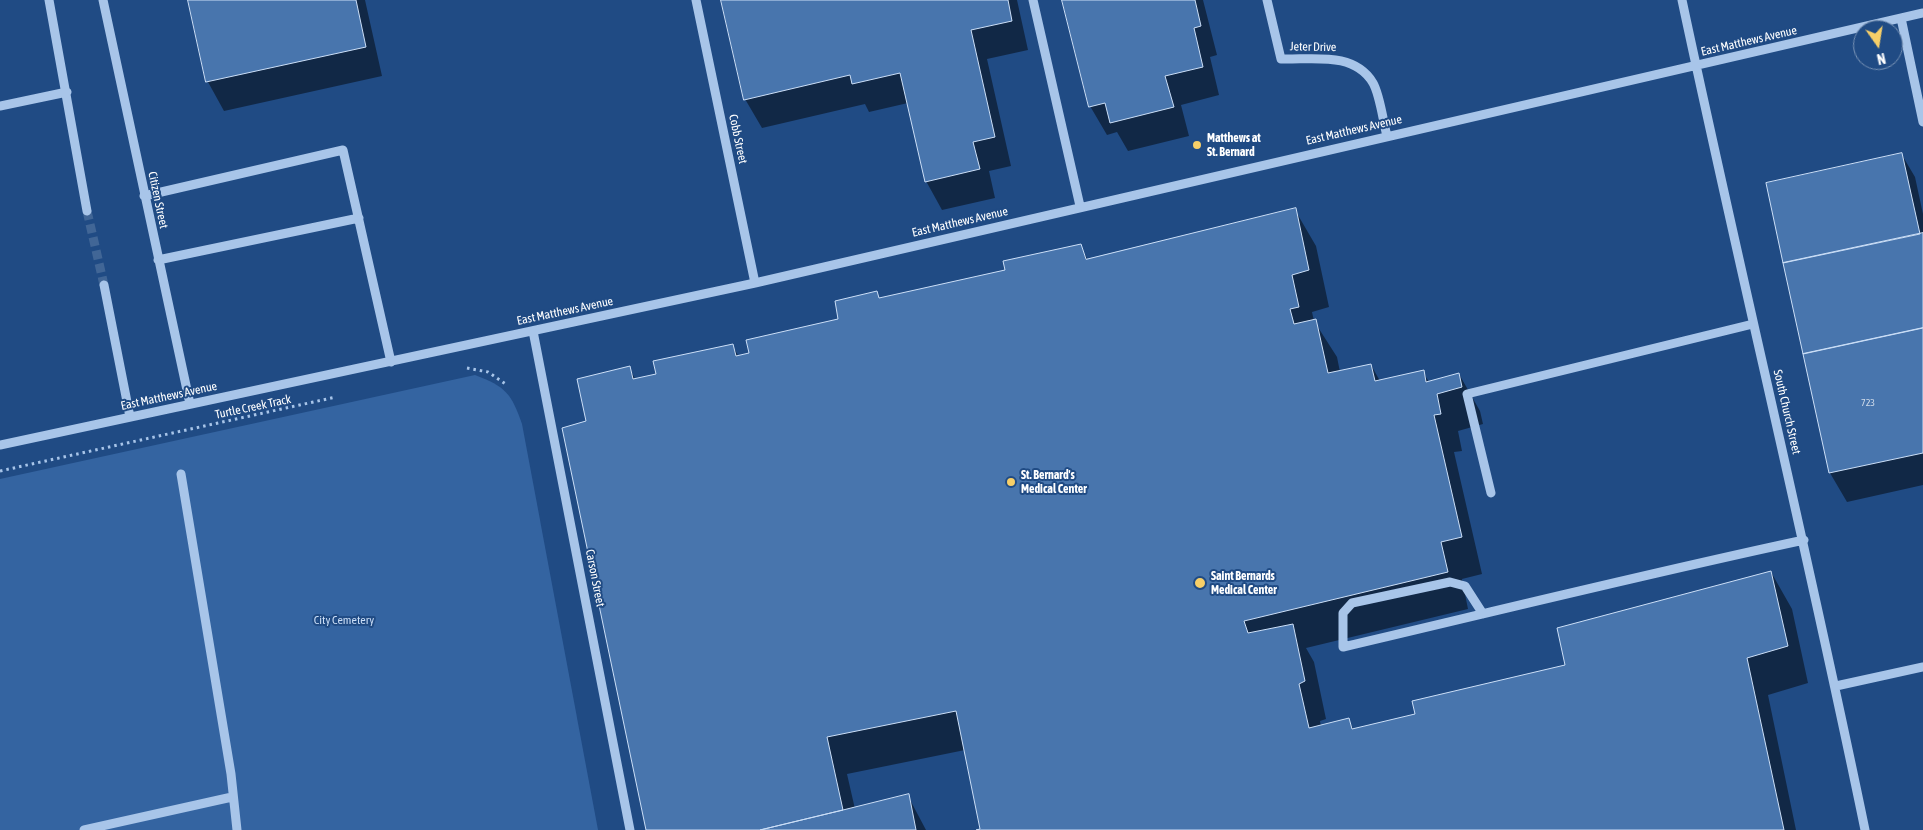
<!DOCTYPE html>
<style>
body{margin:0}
#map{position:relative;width:1923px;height:830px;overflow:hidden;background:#204b84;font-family:"Asap Condensed",sans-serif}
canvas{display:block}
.north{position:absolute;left:1853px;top:20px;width:50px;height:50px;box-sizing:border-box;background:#204b84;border:1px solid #7993b5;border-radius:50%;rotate:167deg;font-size:14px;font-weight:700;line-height:20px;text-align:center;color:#fff}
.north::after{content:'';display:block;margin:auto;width:18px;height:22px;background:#f7cf68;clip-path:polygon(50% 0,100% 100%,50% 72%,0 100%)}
</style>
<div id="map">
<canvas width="1923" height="830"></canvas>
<div class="north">N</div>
</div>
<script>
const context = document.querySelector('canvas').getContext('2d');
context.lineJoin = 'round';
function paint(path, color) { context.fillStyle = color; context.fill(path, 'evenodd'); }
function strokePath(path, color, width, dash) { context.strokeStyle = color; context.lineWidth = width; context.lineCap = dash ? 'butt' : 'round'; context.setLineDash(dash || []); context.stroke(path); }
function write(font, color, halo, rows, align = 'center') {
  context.font = font + ' "Asap Condensed",sans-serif'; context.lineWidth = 4; context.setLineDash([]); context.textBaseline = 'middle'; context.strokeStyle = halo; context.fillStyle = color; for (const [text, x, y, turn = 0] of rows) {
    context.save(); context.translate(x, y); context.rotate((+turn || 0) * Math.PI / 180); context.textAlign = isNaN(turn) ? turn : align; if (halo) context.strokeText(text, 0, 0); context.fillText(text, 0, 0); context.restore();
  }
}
const green = new Path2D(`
 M 475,375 C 506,387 511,393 522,424 L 598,830 L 0,830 L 0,479 Z`);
const shadow = new Path2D(`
 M 189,0 L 365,0 L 382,76 L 224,111 L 208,82 Z
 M 722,0 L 1017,0 L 1028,50 L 987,59 L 1011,166 L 989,171 L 995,198 L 942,210 L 926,181 L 908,103 L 869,112 L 865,104 L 762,128 L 745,99 Z
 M 1064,0 L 1203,0 L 1217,55 L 1210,57 L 1219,95 L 1181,105 L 1189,136 L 1128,151 L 1117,132 L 1107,135 L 1090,106 Z
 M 1902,155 L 1915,177 L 1923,214 L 1923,485 L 1847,502 L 1830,473 Z
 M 1295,210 L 1316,246 L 1329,307 L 1312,312 L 1314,321 L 1337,357 L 1340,372 L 1371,365 L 1380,381 L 1423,372 L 1429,382 L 1459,374 L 1480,411 L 1483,424 L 1458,431 L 1462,451 L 1454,452 L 1482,574 L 1462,579 L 1468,609 L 1306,648 L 1314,662 L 1326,719 L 1320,721 L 1321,727 L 1348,719 L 1354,730 L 1417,715 L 1566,666 L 1771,572 L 1792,609 L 1808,683 L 1768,695 L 1796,830 L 980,830 L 965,750 L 847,774 L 855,809 L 908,796 L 926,830 L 647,830 L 588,422 L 629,368 L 636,380 L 658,375 L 732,345 L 739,357 L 750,354 L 840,320 L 876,292 L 880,299 L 1006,271 L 1080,246 L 1088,260 Z`);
const building = new Path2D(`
 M 188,0 L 356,0 L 366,47 L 206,82 Z
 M 721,0 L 1008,0 L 1012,21 L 971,30 L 995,137 L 973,142 L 980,169 L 925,182 L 900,73 L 852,84 L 850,75 L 744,100 Z
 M 1062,0 L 1195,0 L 1201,26 L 1194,28 L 1203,67 L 1165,76 L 1174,107 L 1110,123 L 1105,103 L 1089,107 Z
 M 1902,153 L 1920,234 L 1783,263 L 1766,183 Z
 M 1296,208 L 1309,270 L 1292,275 L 1299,307 L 1290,309 L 1294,324 L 1316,319 L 1328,373 L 1371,364 L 1375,381 L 1424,370 L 1426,382 L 1459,373 L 1462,387 L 1437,394 L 1441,414 L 1434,415 L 1462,537 L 1441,542 L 1448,572 L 1244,621 L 1248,633 L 1293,624 L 1305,681 L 1299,684 L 1309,728 L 1349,718 L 1352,729 L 1415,714 L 1412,701 L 1565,665 L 1557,628 L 1771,571 L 1788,646 L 1747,658 L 1784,830 L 976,830 L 980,829 L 956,711 L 827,737 L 843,810 L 760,830 L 646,830 L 562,428 L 586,421 L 577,379 L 630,366 L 633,379 L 656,374 L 653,361 L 733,344 L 736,356 L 749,353 L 746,340 L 838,319 L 835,301 L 877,291 L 879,298 L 1005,270 L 1003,261 L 1081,244 L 1086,259 Z
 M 1923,233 L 1923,328 L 1803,354 L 1783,263 Z
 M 1923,328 L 1923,453 L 1829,473 L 1803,354 Z
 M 909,794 L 916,830 L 760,830 L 843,810 Z`);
const minorTunnel = new Path2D(`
 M 87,211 L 104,285`);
const path = new Path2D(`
 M 467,368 L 488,372 L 507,385
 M 0,471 L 336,397`);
const minor = new Path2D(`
 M 49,0 L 87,211
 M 103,0 L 190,404
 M 696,0 L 755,283
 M 1033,0 L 1080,206
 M 1267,0 L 1281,59 C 1312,60 1354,51 1373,83 C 1380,95 1383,121 1387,136
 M 1682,0 C 1741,277 1808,553 1865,830
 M 1901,18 L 1923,122
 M 0,106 L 67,92
 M 144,196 L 343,150 L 391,362
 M 158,260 L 359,218
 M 104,285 L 130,417
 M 533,331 L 630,830
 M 0,445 L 755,283 L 1923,13
 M 181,474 L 231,774 L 237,830
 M 1491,493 L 1467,394 L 1753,324
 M 1483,614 L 1465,586 L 1450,582 L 1352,603 L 1343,613 L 1343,647 C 1496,611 1650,573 1804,540
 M 1836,686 L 1923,667
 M 84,830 L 232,797`);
const markers = [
 [1197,145,5,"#f7cf68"],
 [1011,482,5,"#f7cf68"],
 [1200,583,6,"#f7cf68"]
];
const numberNames = [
 ["723",1868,403]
];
const streetNames = [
 ["East Matthews Avenue",1749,41,-13],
 ["Jeter Drive",1313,47,1],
 ["East Matthews Avenue",1354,130,-13],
 ["Cobb Street",738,139,78],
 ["Citizen Street",158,200,78],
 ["East Matthews Avenue",960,222,-13],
 ["East Matthews Avenue",565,311,-12],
 ["East Matthews Avenue",169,396,-12],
 ["Turtle Creek Track",253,407,-12],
 ["South Church Street",1787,412,77],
 ["Carson Street",595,578,79]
];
const poiNames = [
 ["Matthews at",1207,138],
 ["St. Bernard",1207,152],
 ["St. Bernard's",1021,475],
 ["Medical Center",1021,489],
 ["Saint Bernards",1211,576],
 ["Medical Center",1211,590]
];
const parkNames = [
 ["City Cemetery",344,620]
];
paint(green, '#3464a1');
paint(shadow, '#0007');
paint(building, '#4875ad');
strokePath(building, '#ccdff7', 1);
strokePath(minorTunnel, '#416696', 9, [9, 4.5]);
strokePath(path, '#a8c5e9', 3, [2.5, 4]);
strokePath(minor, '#a8c5e9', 9);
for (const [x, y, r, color] of markers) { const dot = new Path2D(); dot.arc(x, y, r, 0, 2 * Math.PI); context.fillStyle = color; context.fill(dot); strokePath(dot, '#204b84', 2); }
write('10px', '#d1dcea', null, numberNames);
write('12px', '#fff', '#204b84', streetNames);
write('bold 12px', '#fff', '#204b84', poiNames, 'left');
write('12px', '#ccdff7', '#204b84', parkNames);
</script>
